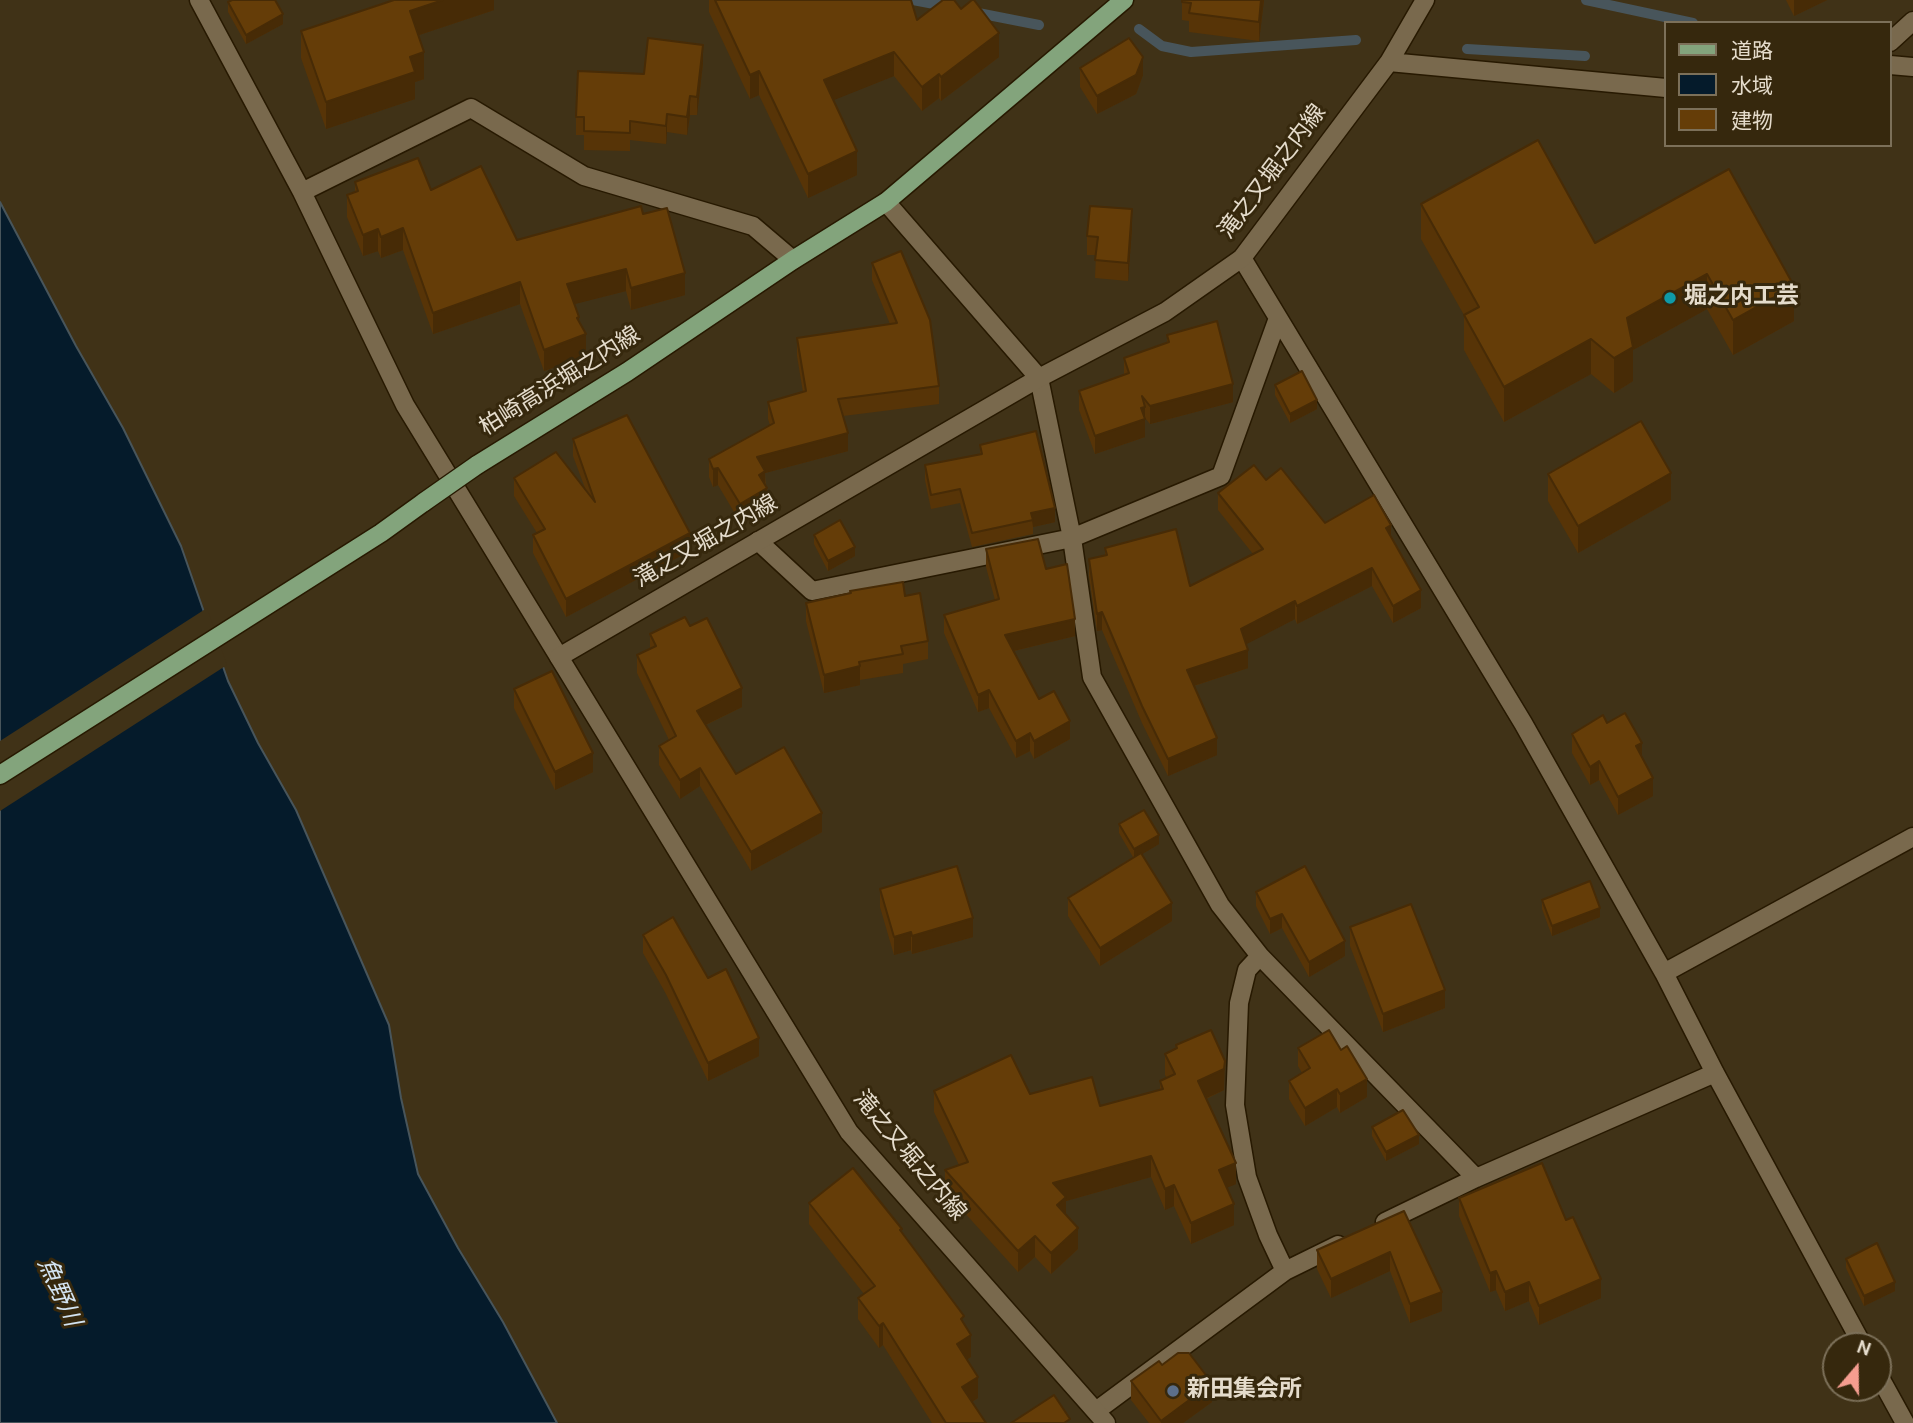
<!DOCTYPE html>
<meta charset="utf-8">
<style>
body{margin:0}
#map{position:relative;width:1913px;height:1423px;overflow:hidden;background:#403217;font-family:Overpass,"Noto Sans JP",sans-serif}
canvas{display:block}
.legend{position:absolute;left:1664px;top:21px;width:228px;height:126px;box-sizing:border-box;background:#36280d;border:2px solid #7c7059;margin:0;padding:9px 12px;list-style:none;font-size:21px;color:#e5dccc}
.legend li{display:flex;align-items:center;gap:14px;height:35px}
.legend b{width:35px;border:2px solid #7c7059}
.north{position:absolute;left:1822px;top:1332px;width:70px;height:70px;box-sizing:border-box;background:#36280d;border:2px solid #7c7059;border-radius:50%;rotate:20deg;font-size:19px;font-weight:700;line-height:28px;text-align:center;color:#e5dccc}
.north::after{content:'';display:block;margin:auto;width:24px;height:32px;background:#f59d8f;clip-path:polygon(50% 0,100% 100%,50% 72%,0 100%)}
</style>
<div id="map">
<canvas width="1913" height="1423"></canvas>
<ul class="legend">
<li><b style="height:9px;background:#83a47c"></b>道路</li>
<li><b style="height:19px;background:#051b2b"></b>水域</li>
<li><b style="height:19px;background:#653d08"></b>建物</li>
</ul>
<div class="north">N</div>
</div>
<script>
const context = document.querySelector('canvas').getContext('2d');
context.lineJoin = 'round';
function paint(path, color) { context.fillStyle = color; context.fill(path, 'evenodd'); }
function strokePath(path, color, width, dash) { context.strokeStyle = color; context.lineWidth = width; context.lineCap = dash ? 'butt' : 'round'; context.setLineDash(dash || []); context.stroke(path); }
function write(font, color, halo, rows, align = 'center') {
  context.font = font + ' Overpass,"Noto Sans JP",sans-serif'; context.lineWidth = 6; context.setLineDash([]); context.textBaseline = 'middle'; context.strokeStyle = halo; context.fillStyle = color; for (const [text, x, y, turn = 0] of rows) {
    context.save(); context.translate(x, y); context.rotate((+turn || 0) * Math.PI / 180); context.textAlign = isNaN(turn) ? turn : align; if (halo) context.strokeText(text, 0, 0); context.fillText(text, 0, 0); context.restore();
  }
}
const water = new Path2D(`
 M 0,202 L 76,346 L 123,428 L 181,546 L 228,681 L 258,743 L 296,810 L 389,1025 L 401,1098 L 418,1174 L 458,1248 L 503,1322 L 557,1423 L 0,1423 Z`);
const pier = new Path2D(`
 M 207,608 L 227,665 L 0,811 L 0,741 Z`);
const stream = new Path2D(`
 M 913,0 L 950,7
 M 1586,0 L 1693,23
 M 973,12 L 1039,25
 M 1139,29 L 1162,46 L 1191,52 L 1356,40
 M 1467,49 L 1585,56`);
const street = new Path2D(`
 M 199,0 L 302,192 L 405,405 L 559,657
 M 1890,65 L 1913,67
 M 302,192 L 471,108 L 584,176 L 753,226 L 793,260
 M 1242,258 L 1523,723 L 1664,973 L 1715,1073 L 1863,1346
 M 1039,378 L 1072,538 L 1092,677 L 1220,905 L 1260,956 L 1476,1178
 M 758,541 L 812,591 L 1072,538 L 1221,476 L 1278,318
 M 1260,956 L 1247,970 L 1239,1003 L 1235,1105 L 1247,1177 L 1268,1235 L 1285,1271
 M 1664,973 L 1913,837
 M 1385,1222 L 1476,1178 L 1715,1073
 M 1878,1374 L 1905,1423
 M 1096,1411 L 1285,1271 L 1338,1245`);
const secondary = new Path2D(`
 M 1890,42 L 1913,21
 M 1389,62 L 1666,88
 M 886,202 L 1039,378
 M 1106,1423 L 849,1132 L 559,657 L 1039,378 L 1165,312 L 1242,258 L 1389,62 L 1425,0`);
const primary = new Path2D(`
 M 477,465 L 627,372 L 793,260 L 886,202 L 1124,0
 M 0,775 L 381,533 L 424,502`);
const primaryBridge = new Path2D(`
 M 424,502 L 477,465`);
const wall = new Path2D(`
 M 494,0 L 494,10 L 419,35 L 424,79 L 415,82 L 415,99 L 326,129 L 301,58 L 301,31 Z
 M 709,0 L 911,0 L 917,20 L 999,57 L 941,101 L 939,98 L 922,111 L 894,76 L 833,100 L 857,175 L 808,198 L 759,95 L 750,99 L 709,12 Z
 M 1182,0 L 1264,0 L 1259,41 L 1189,32 L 1189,21 L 1182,20 Z
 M 1786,0 L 1827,0 L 1794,16 Z
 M 228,2 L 283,24 L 246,44 L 228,12 Z
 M 703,63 L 697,115 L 690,115 L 687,135 L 667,132 L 666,144 L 630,140 L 630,151 L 584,150 L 584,135 L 576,135 L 576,117 L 644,74 Z
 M 1080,68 L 1143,75 L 1136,94 L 1097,114 L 1080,87 Z
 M 1729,169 L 1794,321 L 1733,355 L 1707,309 L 1633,350 L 1633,381 L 1614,393 L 1591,374 L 1504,422 L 1464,350 L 1464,315 L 1421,239 L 1421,204 L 1595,243 Z
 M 355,182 L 431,190 L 517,240 L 643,214 L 685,295 L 631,310 L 626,291 L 574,304 L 586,356 L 544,371 L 520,304 L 433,334 L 403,250 L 381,258 L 378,251 L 363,256 L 347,217 L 347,195 L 355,192 Z
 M 1132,228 L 1128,281 L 1095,278 L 1096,255 L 1087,255 L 1087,236 Z
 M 872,263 L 939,386 L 939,404 L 843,416 L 848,451 L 765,473 L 767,506 L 740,522 L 718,485 L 713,487 L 709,477 L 709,459 L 770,425 L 768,419 L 768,402 L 803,392 L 797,356 L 797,338 L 890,324 L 872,280 Z
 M 1167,335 L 1233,402 L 1150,424 L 1145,418 L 1145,437 L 1095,454 L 1079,410 L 1079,391 L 1124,375 L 1124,358 L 1167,343 Z
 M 1275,385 L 1317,409 L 1290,423 L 1275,395 Z
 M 573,439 L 690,551 L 566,617 L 533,553 L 533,535 L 537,533 L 514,496 L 514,478 L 585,488 L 573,456 Z
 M 980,445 L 1055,522 L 1033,527 L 1033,534 L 972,547 L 960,503 L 931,509 L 925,480 L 925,465 L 980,455 Z
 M 1548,474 L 1671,500 L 1578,553 L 1548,501 Z
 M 1266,480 L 1325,523 L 1391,537 L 1421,608 L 1393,623 L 1372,586 L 1297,624 L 1295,619 L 1246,644 L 1248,668 L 1194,686 L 1217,755 L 1168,776 L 1142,723 L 1102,630 L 1097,631 L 1089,576 L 1089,559 L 1105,555 L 1105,548 L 1190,586 L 1253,554 L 1218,510 L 1218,493 Z
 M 814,535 L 855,556 L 828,571 L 814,544 Z
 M 986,549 L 1046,569 L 1075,636 L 1014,651 L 1039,699 L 1070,739 L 1034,759 L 1030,751 L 1016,758 L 989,708 L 978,712 L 944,633 L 944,615 L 995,600 L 986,567 Z
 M 850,591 L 905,596 L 928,641 L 928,659 L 903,664 L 903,673 L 860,680 L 860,685 L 824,693 L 806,621 L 806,603 L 850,593 Z
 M 690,626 L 742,707 L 706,725 L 736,774 L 822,832 L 751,871 L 700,786 L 680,799 L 659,765 L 659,746 L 669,740 L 637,673 L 637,655 L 650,649 L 650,634 Z
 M 514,689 L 593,772 L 555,790 L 514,708 Z
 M 1607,723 L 1642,757 L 1653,796 L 1618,815 L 1599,780 L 1590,785 L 1572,753 L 1572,734 Z
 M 1119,824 L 1159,844 L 1142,854 L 1172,921 L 1100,966 L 1068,916 L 1068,898 L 1133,857 L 1119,833 Z
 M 880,889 L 973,937 L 912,954 L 911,950 L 894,955 L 880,907 Z
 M 1256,892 L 1345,956 L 1309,977 L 1282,928 L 1270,934 L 1256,906 Z
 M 1542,900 L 1600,917 L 1552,936 L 1542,909 Z
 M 1350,927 L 1445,1008 L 1383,1032 L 1350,946 Z
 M 643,935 L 759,1056 L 708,1081 L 666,994 L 643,953 Z
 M 1176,1045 L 1224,1090 L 1206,1099 L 1236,1184 L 1227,1187 L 1234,1225 L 1191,1244 L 1174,1206 L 1165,1210 L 1151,1177 L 1066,1201 L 1066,1214 L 1078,1249 L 1051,1274 L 1035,1257 L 1018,1272 L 945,1191 L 945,1170 L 959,1165 L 934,1112 L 934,1091 L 1030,1094 L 1100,1106 L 1160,1090 L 1160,1081 L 1167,1078 L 1165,1075 L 1165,1054 L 1176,1049 Z
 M 1298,1048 L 1367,1097 L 1340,1113 L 1337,1107 L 1305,1126 L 1289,1099 L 1289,1081 L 1302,1073 L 1298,1066 Z
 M 1372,1127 L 1419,1144 L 1386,1161 L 1372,1136 Z
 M 1459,1198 L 1566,1220 L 1601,1298 L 1539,1325 L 1529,1301 L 1505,1311 L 1496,1290 L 1490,1292 L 1459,1216 Z
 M 809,1203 L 902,1232 L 964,1324 L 971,1357 L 967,1359 L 978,1398 L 972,1402 L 986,1423 L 932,1423 L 883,1345 L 879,1348 L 858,1319 L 858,1298 L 864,1294 L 809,1224 Z
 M 1404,1211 L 1442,1311 L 1410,1323 L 1390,1271 L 1331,1298 L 1317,1269 L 1317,1250 Z
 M 1846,1259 L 1895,1291 L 1864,1306 L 1846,1268 Z
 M 1131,1381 L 1212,1402 L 1183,1423 L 1149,1423 L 1131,1400 Z`);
const shadedWall = new Path2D(`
 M 443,0 L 494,0 L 494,10 L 410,38 L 410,11 Z
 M 1261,0 L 1264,0 L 1259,41 L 1259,22 Z
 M 1794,0 L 1827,0 L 1794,16 Z
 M 283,14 L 283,24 L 246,44 L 246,35 Z
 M 999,33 L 999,57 L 941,101 L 941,77 Z
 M 703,45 L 703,63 L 697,115 L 697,97 Z
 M 424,52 L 424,79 L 415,82 L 415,99 L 326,129 L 326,102 L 410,57 Z
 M 894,52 L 894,76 L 824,104 L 824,80 Z
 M 1143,57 L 1143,75 L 1136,94 L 1097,114 L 1097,96 Z
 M 759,71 L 759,95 L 750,99 L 750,75 Z
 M 939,74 L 939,98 L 922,111 L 922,87 Z
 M 690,96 L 690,115 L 687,135 L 687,117 Z
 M 667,114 L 667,132 L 666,144 L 666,126 Z
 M 857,151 L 857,175 L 808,198 L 808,174 Z
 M 1132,209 L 1132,228 L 1128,281 L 1128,263 Z
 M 403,228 L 403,250 L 381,258 L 381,237 Z
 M 378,229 L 378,251 L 363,256 L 363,235 Z
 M 626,269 L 626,291 L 567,306 L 567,284 Z
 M 685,273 L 685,295 L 631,310 L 631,288 Z
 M 1707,274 L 1707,309 L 1633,350 L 1633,381 L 1614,393 L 1614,358 L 1627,318 Z
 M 520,282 L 520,304 L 433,334 L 433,313 Z
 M 1794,286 L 1794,321 L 1733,355 L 1733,320 Z
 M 579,317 L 579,337 L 586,334 L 586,356 L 544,371 L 544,350 Z
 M 1591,339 L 1591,374 L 1504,422 L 1504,387 Z
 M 1233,384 L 1233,402 L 1150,424 L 1150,406 Z
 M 1317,400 L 1317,409 L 1290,423 L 1290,414 Z
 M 1145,407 L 1145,437 L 1095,454 L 1095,436 L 1141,408 Z
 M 848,433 L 848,451 L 765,473 L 765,489 L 759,493 L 757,457 Z
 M 718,468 L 718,485 L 713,487 L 713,469 Z
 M 1671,473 L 1671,500 L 1578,553 L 1578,526 Z
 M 767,488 L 767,506 L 740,522 L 740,504 Z
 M 1055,508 L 1055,522 L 1033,527 L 1031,513 Z
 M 1391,525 L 1391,543 L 1386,528 Z
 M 690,533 L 690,551 L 566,617 L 566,599 Z
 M 855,547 L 855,556 L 828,571 L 828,561 Z
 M 1372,568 L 1372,586 L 1297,624 L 1297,606 Z
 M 1421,590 L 1421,608 L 1393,623 L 1393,606 Z
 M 1295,601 L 1295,619 L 1241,647 L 1241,629 Z
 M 1102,612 L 1102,630 L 1097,631 L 1097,614 Z
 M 1075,619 L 1075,636 L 1005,653 L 1005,635 Z
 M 1248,650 L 1248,668 L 1187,688 L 1187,670 Z
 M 860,666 L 860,685 L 824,693 L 824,675 Z
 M 742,688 L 742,707 L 697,729 L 697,711 Z
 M 989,690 L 989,708 L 978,712 L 978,695 Z
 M 1070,721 L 1070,739 L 1034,759 L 1034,741 Z
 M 1030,733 L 1030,751 L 1016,758 L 1016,741 Z
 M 1217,738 L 1217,755 L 1168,776 L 1168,759 Z
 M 1642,743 L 1642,761 L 1636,746 Z
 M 593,753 L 593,772 L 555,790 L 555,772 Z
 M 1599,761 L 1599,780 L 1590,785 L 1590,767 Z
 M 700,768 L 700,786 L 680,799 L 680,780 Z
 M 1653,778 L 1653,796 L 1618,815 L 1618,797 Z
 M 822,813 L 822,832 L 751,871 L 751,852 Z
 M 1159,835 L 1159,844 L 1134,859 L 1134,849 Z
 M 1172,903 L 1172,921 L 1100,966 L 1100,948 Z
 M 1600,908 L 1600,917 L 1552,936 L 1552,926 Z
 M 1282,914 L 1282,928 L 1270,934 L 1270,919 Z
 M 973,918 L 973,937 L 912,954 L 912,936 Z
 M 911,932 L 911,950 L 894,955 L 894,937 Z
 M 1345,941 L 1345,956 L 1309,977 L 1309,962 Z
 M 1445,990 L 1445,1008 L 1383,1032 L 1383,1014 Z
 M 759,1038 L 759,1056 L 708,1081 L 708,1063 Z
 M 1225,1061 L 1224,1090 L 1198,1102 L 1198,1081 Z
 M 1367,1079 L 1367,1097 L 1340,1113 L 1340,1094 Z
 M 1337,1089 L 1337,1107 L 1305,1126 L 1305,1108 Z
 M 1419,1135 L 1419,1144 L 1386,1161 L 1386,1152 Z
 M 1151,1156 L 1151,1177 L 1066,1201 L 1066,1218 L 1057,1226 L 1053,1183 Z
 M 1236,1163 L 1236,1184 L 1219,1191 L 1219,1170 Z
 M 1174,1185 L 1174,1206 L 1165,1210 L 1165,1189 Z
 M 1234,1204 L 1234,1225 L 1191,1244 L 1191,1223 Z
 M 1078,1228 L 1078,1249 L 1051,1274 L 1051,1253 Z
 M 1035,1236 L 1035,1257 L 1018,1272 L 1018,1251 Z
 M 1390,1252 L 1390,1271 L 1331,1298 L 1331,1279 Z
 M 1496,1271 L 1496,1290 L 1490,1292 L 1490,1273 Z
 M 1601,1279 L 1601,1298 L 1539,1325 L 1539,1306 Z
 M 1529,1282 L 1529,1301 L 1505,1311 L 1505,1292 Z
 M 1895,1282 L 1895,1291 L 1864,1306 L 1864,1296 Z
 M 1442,1292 L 1442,1311 L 1410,1323 L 1410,1304 Z
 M 883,1323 L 883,1345 L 879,1348 L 879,1326 Z
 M 971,1335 L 971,1357 L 957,1365 L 957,1344 Z
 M 978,1377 L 978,1398 L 962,1408 L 962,1387 Z
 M 1212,1383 L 1212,1402 L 1183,1423 L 1161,1423 L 1161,1421 Z`);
const building = new Path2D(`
 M 232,0 L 275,0 L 283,14 L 246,35 L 228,2 Z
 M 394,0 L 443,0 L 410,11 L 424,52 L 410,57 L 415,72 L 326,102 L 301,31 Z
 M 715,0 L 911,0 L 917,20 L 943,0 L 954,0 L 961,9 L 972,0 L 974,0 L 999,33 L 941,77 L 939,74 L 922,87 L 894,52 L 824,80 L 857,151 L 808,174 L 759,71 L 750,75 Z
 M 1182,0 L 1261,0 L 1259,22 L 1189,13 L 1191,3 L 1182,2 Z
 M 648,38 L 703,45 L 697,97 L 690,96 L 687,117 L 667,114 L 666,126 L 630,121 L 630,133 L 584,131 L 584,117 L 576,117 L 578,71 L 644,74 Z
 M 1129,38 L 1143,57 L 1136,75 L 1097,96 L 1080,68 Z
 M 1538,140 L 1595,243 L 1729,169 L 1794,286 L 1733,320 L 1707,274 L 1627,318 L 1633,347 L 1614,358 L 1591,339 L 1504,387 L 1464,315 L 1479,307 L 1421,204 Z
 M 418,158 L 431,190 L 481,166 L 517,240 L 641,206 L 643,214 L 667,208 L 685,273 L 631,288 L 626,269 L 567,284 L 579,317 L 577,318 L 586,334 L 544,350 L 520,282 L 433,313 L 403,228 L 381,237 L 378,229 L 363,235 L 347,195 L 358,191 L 355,182 Z
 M 1090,206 L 1132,209 L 1128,263 L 1095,260 L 1098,237 L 1087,236 Z
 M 901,251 L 930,320 L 939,386 L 838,399 L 848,433 L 757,457 L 765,471 L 759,475 L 767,488 L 740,504 L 718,468 L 713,469 L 709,459 L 774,423 L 768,402 L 806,391 L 797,338 L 897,323 L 872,263 Z
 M 1217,321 L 1233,384 L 1150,406 L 1142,396 L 1145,407 L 1141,408 L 1145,419 L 1095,436 L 1079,391 L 1129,373 L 1124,358 L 1169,342 L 1167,335 Z
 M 1302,371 L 1317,400 L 1290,414 L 1275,385 Z
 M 627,415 L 690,533 L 566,599 L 533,535 L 545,529 L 514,478 L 556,452 L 595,502 L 573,439 Z
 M 1641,421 L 1671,473 L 1578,526 L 1548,474 Z
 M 1036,431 L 1055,508 L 1031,513 L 1033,520 L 972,533 L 960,489 L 931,495 L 925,465 L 982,454 L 980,445 Z
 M 1254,465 L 1266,480 L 1281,468 L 1325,523 L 1374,495 L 1391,525 L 1386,528 L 1421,590 L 1393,606 L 1372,568 L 1297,606 L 1295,601 L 1241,629 L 1248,650 L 1187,670 L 1217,738 L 1168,759 L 1142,706 L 1102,612 L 1097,614 L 1089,559 L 1107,555 L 1105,548 L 1176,529 L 1190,586 L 1263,549 L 1218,493 Z
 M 840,520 L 855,547 L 828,561 L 814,535 Z
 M 1038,539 L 1046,569 L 1067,564 L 1075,619 L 1005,635 L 1039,699 L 1054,691 L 1070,721 L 1034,741 L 1030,733 L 1016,741 L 989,690 L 978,695 L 944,615 L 999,599 L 986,549 Z
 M 903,582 L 905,596 L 920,593 L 928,641 L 901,646 L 903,654 L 859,662 L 860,666 L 824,675 L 806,603 L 851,593 L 850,591 Z
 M 685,617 L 690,626 L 707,618 L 742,688 L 697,711 L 736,774 L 784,747 L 822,813 L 751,852 L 700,768 L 680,780 L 659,746 L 676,736 L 637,655 L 656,646 L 650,634 Z
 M 552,671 L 593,753 L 555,772 L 514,689 Z
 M 1625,713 L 1642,743 L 1636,746 L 1653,778 L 1618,797 L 1599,761 L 1590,767 L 1572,734 L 1603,715 L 1607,723 Z
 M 1144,810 L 1159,835 L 1134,849 L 1119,824 Z
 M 1141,853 L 1172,903 L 1100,948 L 1068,898 Z
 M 957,866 L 973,918 L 912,936 L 911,932 L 894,937 L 880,889 Z
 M 1305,866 L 1345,941 L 1309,962 L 1282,914 L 1270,919 L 1256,892 Z
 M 1590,881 L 1600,908 L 1552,926 L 1542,900 Z
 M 1411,904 L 1445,990 L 1383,1014 L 1350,927 Z
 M 673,917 L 708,978 L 726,969 L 759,1038 L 708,1063 L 666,975 L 643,935 Z
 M 1211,1030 L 1225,1061 L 1224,1069 L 1198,1081 L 1236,1163 L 1219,1170 L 1234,1204 L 1191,1223 L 1174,1185 L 1165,1189 L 1151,1156 L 1053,1183 L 1066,1197 L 1057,1205 L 1078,1228 L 1051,1253 L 1035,1236 L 1018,1251 L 945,1170 L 968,1162 L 934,1091 L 1011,1055 L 1030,1094 L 1092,1077 L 1100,1106 L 1163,1089 L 1160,1081 L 1175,1074 L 1165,1054 L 1177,1048 L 1176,1045 Z
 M 1329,1030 L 1341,1050 L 1347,1046 L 1367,1079 L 1340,1094 L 1337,1089 L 1305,1108 L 1289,1081 L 1310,1068 L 1298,1048 Z
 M 1403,1110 L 1419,1135 L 1386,1152 L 1372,1127 Z
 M 1542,1163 L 1566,1220 L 1573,1217 L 1601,1279 L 1539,1306 L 1529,1282 L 1505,1292 L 1496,1271 L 1490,1273 L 1459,1198 Z
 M 853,1168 L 902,1229 L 900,1230 L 964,1316 L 961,1319 L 971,1335 L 957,1344 L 978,1377 L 962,1387 L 986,1423 L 946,1423 L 883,1323 L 879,1326 L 858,1298 L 875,1286 L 809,1203 Z
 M 1404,1211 L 1442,1292 L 1410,1304 L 1390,1252 L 1331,1279 L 1317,1250 Z
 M 1877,1243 L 1895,1282 L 1864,1296 L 1846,1259 Z
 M 1178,1353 L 1189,1353 L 1212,1383 L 1161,1421 L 1131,1381 L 1159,1361 L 1162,1365 Z
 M 1054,1395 L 1070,1419 L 1064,1423 L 1011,1423 Z`);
const markers = [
 [1670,298,7,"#0f9aa8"],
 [1173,1391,7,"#5c6f8a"]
];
const streetNames = [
 ["滝之又堀之内線",1274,173,-53],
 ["柏崎高浜堀之内線",561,383,-32],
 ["滝之又堀之内線",707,543,-30],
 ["滝之又堀之内線",908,1157,50]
];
const poiNames = [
 ["堀之内工芸",1684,298],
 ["新田集会所",1187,1391]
];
const waterNames = [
 ["魚野川",57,1293,66]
];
paint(water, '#051b2b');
strokePath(water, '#48555b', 2);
paint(pier, '#403217');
strokePath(stream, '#48555b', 10);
strokePath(street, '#271901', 21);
strokePath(secondary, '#271901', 21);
strokePath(primary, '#271901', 21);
strokePath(street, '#79694d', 18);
strokePath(secondary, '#79694d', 18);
strokePath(primary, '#83a47c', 18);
strokePath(primaryBridge, '#271901', 21, []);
strokePath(primaryBridge, '#83a47c', 18);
paint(wall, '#573407');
paint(shadedWall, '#472b06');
paint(building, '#653d08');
strokePath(building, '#472b06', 2);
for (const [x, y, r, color] of markers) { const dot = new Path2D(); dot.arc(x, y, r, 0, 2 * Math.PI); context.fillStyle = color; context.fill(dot); strokePath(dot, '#36280d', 2.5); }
write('23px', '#e5dccc', '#36280d', streetNames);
write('bold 23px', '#e5dccc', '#36280d', poiNames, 'left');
write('italic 24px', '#d3e4f2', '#36280d', waterNames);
</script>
